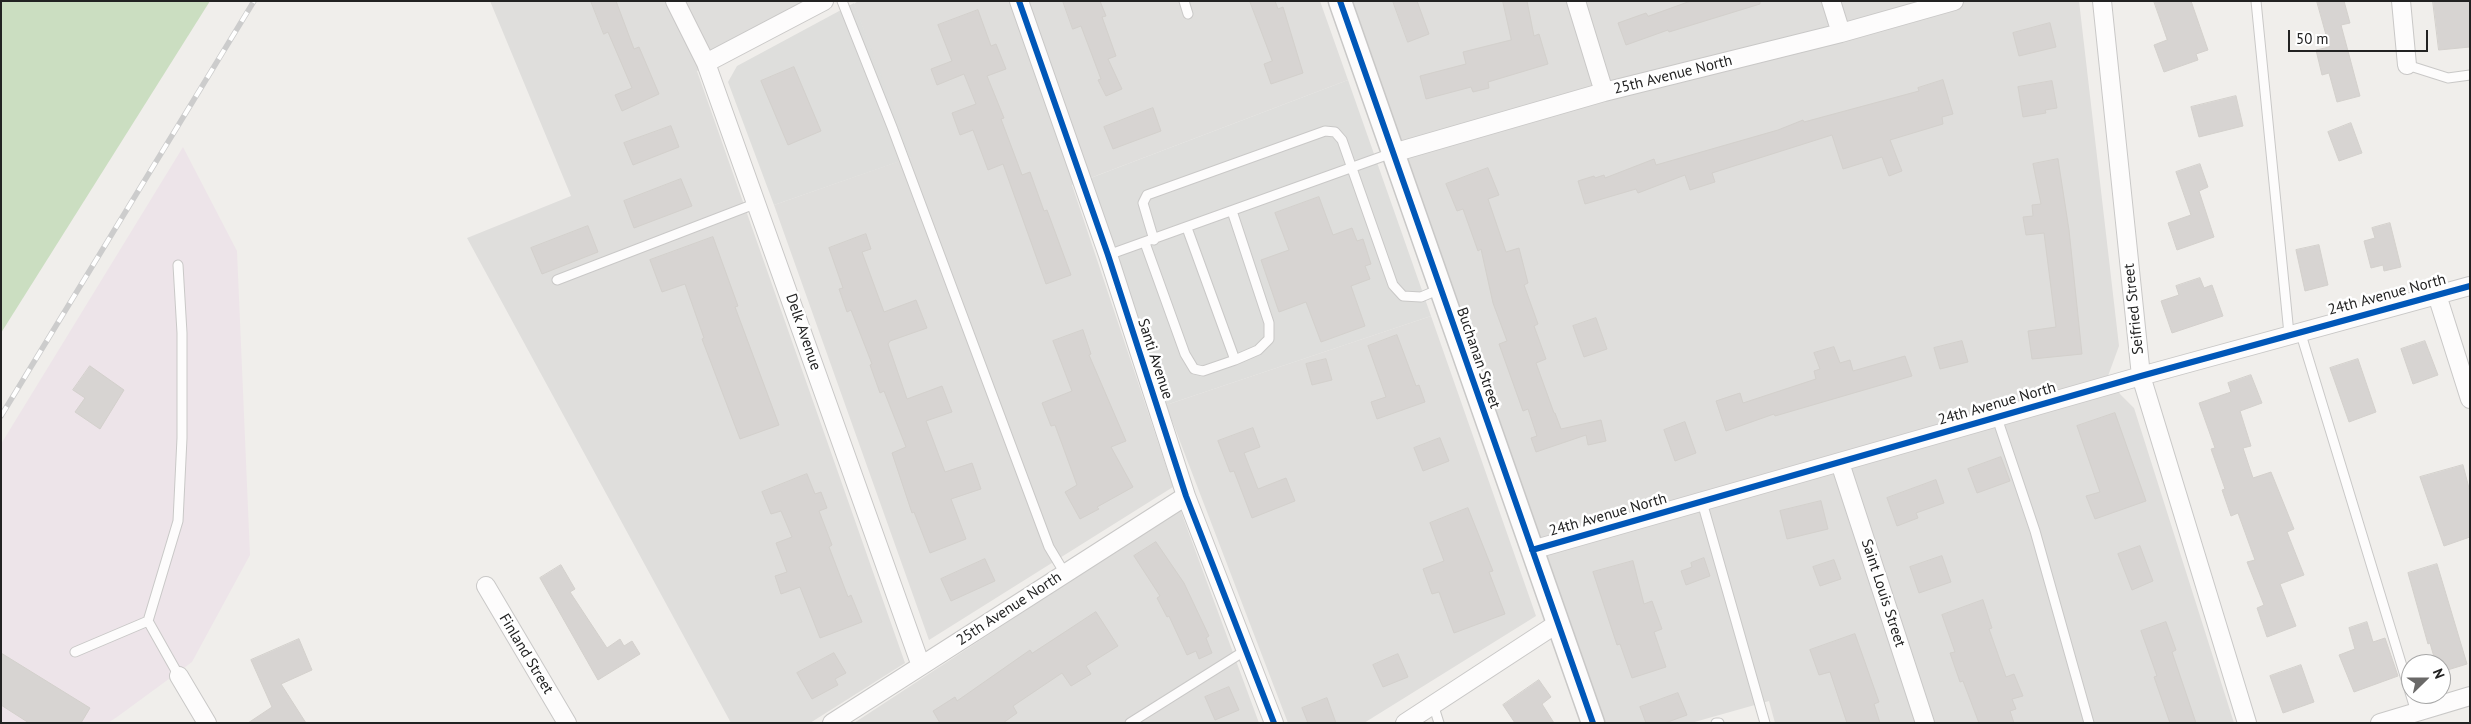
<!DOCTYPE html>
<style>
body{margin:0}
#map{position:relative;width:2471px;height:724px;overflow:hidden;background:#f0eeeb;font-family:"PT Sans",sans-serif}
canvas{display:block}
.frame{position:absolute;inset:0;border:2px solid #222;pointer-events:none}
.north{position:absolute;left:2401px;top:654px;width:50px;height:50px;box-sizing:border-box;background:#fff;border:1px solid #a7a7a7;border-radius:50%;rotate:68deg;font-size:14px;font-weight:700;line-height:20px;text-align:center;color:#222}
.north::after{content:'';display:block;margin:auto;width:18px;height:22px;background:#6a6968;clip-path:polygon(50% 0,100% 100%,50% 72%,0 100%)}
.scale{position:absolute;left:2288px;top:30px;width:140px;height:22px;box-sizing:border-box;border:2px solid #222;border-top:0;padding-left:6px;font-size:15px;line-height:18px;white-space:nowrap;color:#222;-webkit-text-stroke:4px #fff;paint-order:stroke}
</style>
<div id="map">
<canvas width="2471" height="724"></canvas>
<div class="frame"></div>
<div class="north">N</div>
<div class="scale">50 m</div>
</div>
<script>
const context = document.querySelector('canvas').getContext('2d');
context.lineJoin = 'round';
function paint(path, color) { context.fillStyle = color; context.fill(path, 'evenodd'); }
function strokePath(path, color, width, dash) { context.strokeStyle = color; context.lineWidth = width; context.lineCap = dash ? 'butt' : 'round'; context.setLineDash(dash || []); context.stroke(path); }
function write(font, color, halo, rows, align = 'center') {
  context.font = font + ' "PT Sans",sans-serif'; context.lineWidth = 5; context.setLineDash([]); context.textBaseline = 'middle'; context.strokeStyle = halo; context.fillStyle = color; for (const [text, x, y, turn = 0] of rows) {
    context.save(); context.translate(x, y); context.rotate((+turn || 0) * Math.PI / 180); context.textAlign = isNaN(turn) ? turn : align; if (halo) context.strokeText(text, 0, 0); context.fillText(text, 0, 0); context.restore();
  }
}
const residential = new Path2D(`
 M 490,1 L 825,1 L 697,71 L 905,663 L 810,723 L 731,723 L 467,238 L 571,196 Z
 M 858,1 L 1320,1 L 1348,80 L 1072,185 L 1173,487 L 929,640 L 774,205 L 911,157 L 854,4 Z
 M 1351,1 L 2079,1 L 2119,346 L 2108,376 L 2120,394 L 2134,408 L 2234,723 L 1775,723 L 1769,701 L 1691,723 L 1603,723 Z
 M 1431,316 L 1536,616 L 1364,723 L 1288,723 L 1166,405 Z
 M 1180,509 L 1259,723 L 854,723 Z`);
const industrial = new Path2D(`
 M 183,147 L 237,251 L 250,555 L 192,662 L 117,717 L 108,723 L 1,723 L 1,444 Z`);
const religious = new Path2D(`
 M 854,3 L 912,157 L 774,205 L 728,82 L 737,66 Z
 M 1348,80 L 1431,316 L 1166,405 L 1088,179 Z`);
const forest = new Path2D(`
 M 1,1 L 210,1 L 1,333 Z`);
const building = new Path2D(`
 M 591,1 L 616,1 L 634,49 L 639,47 L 659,94 L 622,111 L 615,95 L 632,88 L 608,32 L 604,34 Z
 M 1063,1 L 1100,1 L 1106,16 L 1102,17 L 1116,56 L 1108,59 L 1122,89 L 1106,96 L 1098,80 L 1101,79 L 1081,26 L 1073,29 Z
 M 1250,1 L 1275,1 L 1278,9 L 1283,7 L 1303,73 L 1271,84 L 1264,64 L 1272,61 Z
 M 1393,1 L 1417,1 L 1429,34 L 1408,42 Z
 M 1503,1 L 1527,1 L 1534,36 L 1539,34 L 1548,64 L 1488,82 L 1489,88 L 1473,92 L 1471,87 L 1426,99 L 1420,76 L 1466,64 L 1463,52 L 1511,40 Z
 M 1691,1 L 1760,1 L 1760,4 L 1669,32 L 1668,30 L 1626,45 L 1618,23 L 1646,13 L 1648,16 Z
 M 2154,1 L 2191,1 L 2208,50 L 2196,54 L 2198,60 L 2164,72 L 2154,45 L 2167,40 Z
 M 2317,1 L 2344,1 L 2350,23 L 2341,25 L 2360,96 L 2337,102 L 2329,73 L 2322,75 L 2316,50 L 2329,47 Z
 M 2433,1 L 2470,1 L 2470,47 L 2439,50 Z
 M 978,10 L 991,46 L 996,44 L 1006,69 L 987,76 L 1004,118 L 1001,119 L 1022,175 L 1030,172 L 1044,211 L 1047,210 L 1071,275 L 1046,284 L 1003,164 L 988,170 L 973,130 L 960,135 L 952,113 L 976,104 L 964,74 L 937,85 L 931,69 L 952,61 L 938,25 Z
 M 2050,23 L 2056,47 L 2019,56 L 2013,33 Z
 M 794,67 L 821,131 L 788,145 L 761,81 Z
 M 1943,80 L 1953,114 L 1942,117 L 1943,124 L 1890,140 L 1902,171 L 1889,176 L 1882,157 L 1843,169 L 1832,135 L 1712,173 L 1715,182 L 1690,190 L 1685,175 L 1638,193 L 1636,189 L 1585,204 L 1578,181 L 1594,176 L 1595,178 L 1604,175 L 1605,178 L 1654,159 L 1656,165 L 1778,130 L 1803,120 L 1804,122 L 1919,91 L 1918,88 Z
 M 2052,81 L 2057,108 L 2045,110 L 2046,113 L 2023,117 L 2018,87 Z
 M 2236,96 L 2243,126 L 2199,137 L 2191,107 Z
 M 1153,108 L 1161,131 L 1113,149 L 1104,127 Z
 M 2351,123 L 2362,153 L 2339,161 L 2328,132 Z
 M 671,126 L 679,147 L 633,165 L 624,143 Z
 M 2058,159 L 2069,230 L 2082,354 L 2032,359 L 2028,331 L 2056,327 L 2044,233 L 2026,235 L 2023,217 L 2033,216 L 2032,205 L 2041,204 L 2033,164 Z
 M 2200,164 L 2208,187 L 2199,191 L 2214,237 L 2177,250 L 2168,223 L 2191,215 L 2176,172 Z
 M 1488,168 L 1499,195 L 1488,199 L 1506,252 L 1519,248 L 1528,283 L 1524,285 L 1538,324 L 1534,326 L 1546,359 L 1536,363 L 1554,413 L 1555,413 L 1561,429 L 1601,420 L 1606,441 L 1588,445 L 1586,435 L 1536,452 L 1531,438 L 1537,436 L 1528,409 L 1523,411 L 1499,344 L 1507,341 L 1493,303 L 1481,249 L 1478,251 L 1463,209 L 1457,211 L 1446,184 Z
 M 681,179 L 692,206 L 634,228 L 624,201 Z
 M 1319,197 L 1333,235 L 1352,228 L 1357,241 L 1363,239 L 1371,264 L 1365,266 L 1370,279 L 1351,286 L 1365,326 L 1321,342 L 1306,302 L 1279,312 L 1261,260 L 1289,250 L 1275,213 Z
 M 2390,223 L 2401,267 L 2384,271 L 2383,265 L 2371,268 L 2364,241 L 2375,238 L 2372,228 Z
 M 588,226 L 598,252 L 542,274 L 531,248 Z
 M 866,234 L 871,249 L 862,252 L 884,312 L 916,300 L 927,328 L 890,341 L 888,344 L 907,399 L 942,386 L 952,412 L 926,421 L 945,472 L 972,463 L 981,489 L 951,499 L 966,539 L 930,553 L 914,512 L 912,513 L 892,453 L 906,447 L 884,391 L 880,393 L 870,365 L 872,364 L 851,310 L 847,312 L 839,289 L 843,288 L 829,248 Z
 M 713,237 L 738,306 L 735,307 L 779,425 L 740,439 L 702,339 L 704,338 L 685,284 L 662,292 L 650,260 Z
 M 2319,245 L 2328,285 L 2305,291 L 2296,250 Z
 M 2200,278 L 2204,288 L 2212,285 L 2223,316 L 2172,333 L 2161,301 L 2179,295 L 2176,286 Z
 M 1596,318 L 1607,349 L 1584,357 L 1573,326 Z
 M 1083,330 L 1091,354 L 1089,355 L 1126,441 L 1111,447 L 1133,487 L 1097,507 L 1099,509 L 1080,519 L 1065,492 L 1077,485 L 1055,425 L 1051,426 L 1042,403 L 1072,391 L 1053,341 Z
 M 1397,335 L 1416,386 L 1419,385 L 1425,402 L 1377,419 L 1371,402 L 1386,397 L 1368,346 Z
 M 1962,341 L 1968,362 L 1940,369 L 1934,348 Z
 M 2425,341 L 2438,375 L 2413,384 L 2401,349 Z
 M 1834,347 L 1840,363 L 1850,360 L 1853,371 L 1905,356 L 1912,376 L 1775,416 L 1774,414 L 1726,431 L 1716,401 L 1740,393 L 1743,403 L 1816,379 L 1814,371 L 1820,369 L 1814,353 Z
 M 1326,359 L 1332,380 L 1312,385 L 1306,364 Z
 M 2358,359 L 2376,412 L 2349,422 L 2330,368 Z
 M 90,366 L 124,390 L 100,429 L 75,412 L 85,398 L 73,390 Z
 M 2251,375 L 2262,403 L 2240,411 L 2251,446 L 2243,448 L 2253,478 L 2271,472 L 2294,529 L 2287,532 L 2304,575 L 2280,584 L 2296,626 L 2267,637 L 2257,608 L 2264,605 L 2247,562 L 2255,560 L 2238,513 L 2231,516 L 2222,490 L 2225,489 L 2211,449 L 2215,448 L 2199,403 L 2231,392 L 2228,383 Z
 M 2115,413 L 2146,501 L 2095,519 L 2086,496 L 2100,492 L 2077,426 Z
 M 1685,422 L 1696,453 L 1675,461 L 1664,430 Z
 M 1253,428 L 1260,447 L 1244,453 L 1258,489 L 1286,478 L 1295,501 L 1252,518 L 1234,471 L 1230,472 L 1218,441 Z
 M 1440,438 L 1449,461 L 1423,471 L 1414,448 Z
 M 2001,457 L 2010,481 L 1977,493 L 1968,469 Z
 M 2463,465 L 2470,492 L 2470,537 L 2444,546 L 2420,477 Z
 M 807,474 L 815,494 L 821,492 L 827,508 L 819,511 L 832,545 L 829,547 L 848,597 L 851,595 L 862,622 L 820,638 L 800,587 L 781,594 L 775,576 L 787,572 L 776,543 L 792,537 L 781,511 L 771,514 L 762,492 Z
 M 1936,480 L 1944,503 L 1916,513 L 1918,518 L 1897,526 L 1887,498 Z
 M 1821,501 L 1828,529 L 1787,539 L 1780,511 Z
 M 1468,508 L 1493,571 L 1489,572 L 1505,614 L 1454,633 L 1439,592 L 1432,594 L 1423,569 L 1444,561 L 1430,523 Z
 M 1156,542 L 1184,583 L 1209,636 L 1206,638 L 1212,653 L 1199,659 L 1196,651 L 1187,655 L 1169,616 L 1167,617 L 1157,598 L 1160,596 L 1134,556 Z
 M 2140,546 L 2153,581 L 2132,590 L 2118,554 Z
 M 1942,556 L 1951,582 L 1919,593 L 1910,567 Z
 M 1704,558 L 1710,576 L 1686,585 L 1681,571 L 1692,567 L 1691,563 Z
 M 985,559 L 995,581 L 951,601 L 941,579 Z
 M 1834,560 L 1841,579 L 1820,586 L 1813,567 Z
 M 1633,561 L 1644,604 L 1652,601 L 1662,629 L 1654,632 L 1666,667 L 1632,678 L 1620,644 L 1617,645 L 1593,572 Z
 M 2437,564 L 2467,664 L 2441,672 L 2441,664 L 2436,664 L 2430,643 L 2428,644 L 2408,573 Z
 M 561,565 L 575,589 L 570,592 L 607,648 L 620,639 L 624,646 L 632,641 L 640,654 L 598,680 L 540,578 Z
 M 1983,600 L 1992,628 L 1989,629 L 2006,677 L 2014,674 L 2023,696 L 2012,699 L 2016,709 L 2010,711 L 2014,723 L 1979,723 L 1963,681 L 1960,682 L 1950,653 L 1955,652 L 1942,615 Z
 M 1096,612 L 1118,646 L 1086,666 L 1091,674 L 1071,686 L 1062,673 L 1013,706 L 1017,713 L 1003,723 L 940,723 L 933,711 L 955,697 L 957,701 L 1030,650 L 1032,653 Z
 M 2166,622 L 2176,650 L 2172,652 L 2196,723 L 2170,723 L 2154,677 L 2157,676 L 2141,631 Z
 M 2367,622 L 2373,642 L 2385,638 L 2398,676 L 2354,692 L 2339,655 L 2355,649 L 2349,628 Z
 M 1855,634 L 1879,702 L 1874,704 L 1880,723 L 1847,723 L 1830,672 L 1819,675 L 1810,650 Z
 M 299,639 L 312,670 L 281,684 L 306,723 L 248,723 L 272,707 L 251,660 Z
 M 1,653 L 90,708 L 81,723 L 29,723 L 1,705 Z
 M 834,653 L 846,673 L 835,679 L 838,685 L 812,699 L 797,673 Z
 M 1398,654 L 1408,677 L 1383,687 L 1373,665 Z
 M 2301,665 L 2314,702 L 2283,713 L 2270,676 Z
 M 1539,680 L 1551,697 L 1542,704 L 1554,723 L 1515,723 L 1503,705 Z
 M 1229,687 L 1239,710 L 1215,720 L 1205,697 Z
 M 1678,693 L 1687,715 L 1665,723 L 1646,723 L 1640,707 Z
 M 1327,698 L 1336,723 L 1308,723 L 1302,708 Z`);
const service = new Path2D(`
 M 842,1 L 892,127 L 1049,547 L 1064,572
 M 1184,1 L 1188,14
 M 2256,1 L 2289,334
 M 2407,65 L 2448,78 L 2470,75
 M 1187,228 L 1235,360 L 1258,350 L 1269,339 L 1269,323 L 1232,211
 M 1154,240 L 1143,203 L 1147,195 L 1325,131 L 1335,132 L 1342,140 L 1393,285 L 1403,296 L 1421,297 L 1440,289
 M 1145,243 L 1185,354 L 1194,369 L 1203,371 L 1235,360
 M 1108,255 L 1392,153
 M 178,265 L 182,333 L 182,438 L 178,521 L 148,621 L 179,676
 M 557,280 L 757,203
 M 2300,331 L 2416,712
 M 1997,418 L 2035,531 L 2089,723
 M 1702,502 L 1765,723
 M 75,652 L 148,621
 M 1433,704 L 1439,723
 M 1130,723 L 1246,650
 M 1716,723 L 1719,723`);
const minor = new Path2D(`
 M 675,1 L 706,63 L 921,666
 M 1019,1 L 1108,255 L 1186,496 L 1274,723
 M 1576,1 L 1604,92
 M 1831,1 L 1841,33
 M 2102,1 L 2141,376 L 2247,723
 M 2401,1 L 2407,65
 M 706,63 L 824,1
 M 1393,153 L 1604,92 L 1841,33 L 1954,1
 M 2437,295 L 2470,399
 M 1840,463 L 1925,723
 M 1532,550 L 2141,376 L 2470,286
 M 486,586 L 567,723
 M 179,676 L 207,723
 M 832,723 L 1186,496
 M 1405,723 L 1558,623
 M 2380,723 L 2470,696`);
const tertiary = new Path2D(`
 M 1340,1 L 1593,723`);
const rail = new Path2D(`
 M 1,416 L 254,1`);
const cycleway = new Path2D(`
 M 1019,1 L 1108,255 L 1186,496 L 1274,723
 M 1340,1 L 1593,723
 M 1532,550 L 2141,376 L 2470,286`);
const streetNames = [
 ["25th Avenue North",1673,75,-14],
 ["24th Avenue North",2387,295,-15],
 ["Seifried Street",2134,309,-96],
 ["Delk Avenue",803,332,71],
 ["Buchanan Street",1478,358,71],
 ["Santi Avenue",1155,359,72],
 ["24th Avenue North",1997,404,-16],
 ["24th Avenue North",1608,515,-16],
 ["Saint Louis Street",1883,593,72],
 ["25th Avenue North",1009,609,-33],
 ["Finland Street",526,654,59]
];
paint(residential, '#dfdedc');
paint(industrial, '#ede4e9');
paint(religious, '#dededc');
paint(forest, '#cbdec1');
paint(building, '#d7d4d2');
strokePath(building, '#d3d0cc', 1);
strokePath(service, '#c9c8c7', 11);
strokePath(minor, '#c9c8c7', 20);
strokePath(tertiary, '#c9c8c7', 25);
strokePath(service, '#fdfcfc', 9);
strokePath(minor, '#fdfcfc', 18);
strokePath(tertiary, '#fdfcfc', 22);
strokePath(rail, '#ccc', 5.5);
strokePath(rail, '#fff', 4, [11]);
strokePath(cycleway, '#0057b8', 6);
write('15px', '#222', '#fff', streetNames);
</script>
